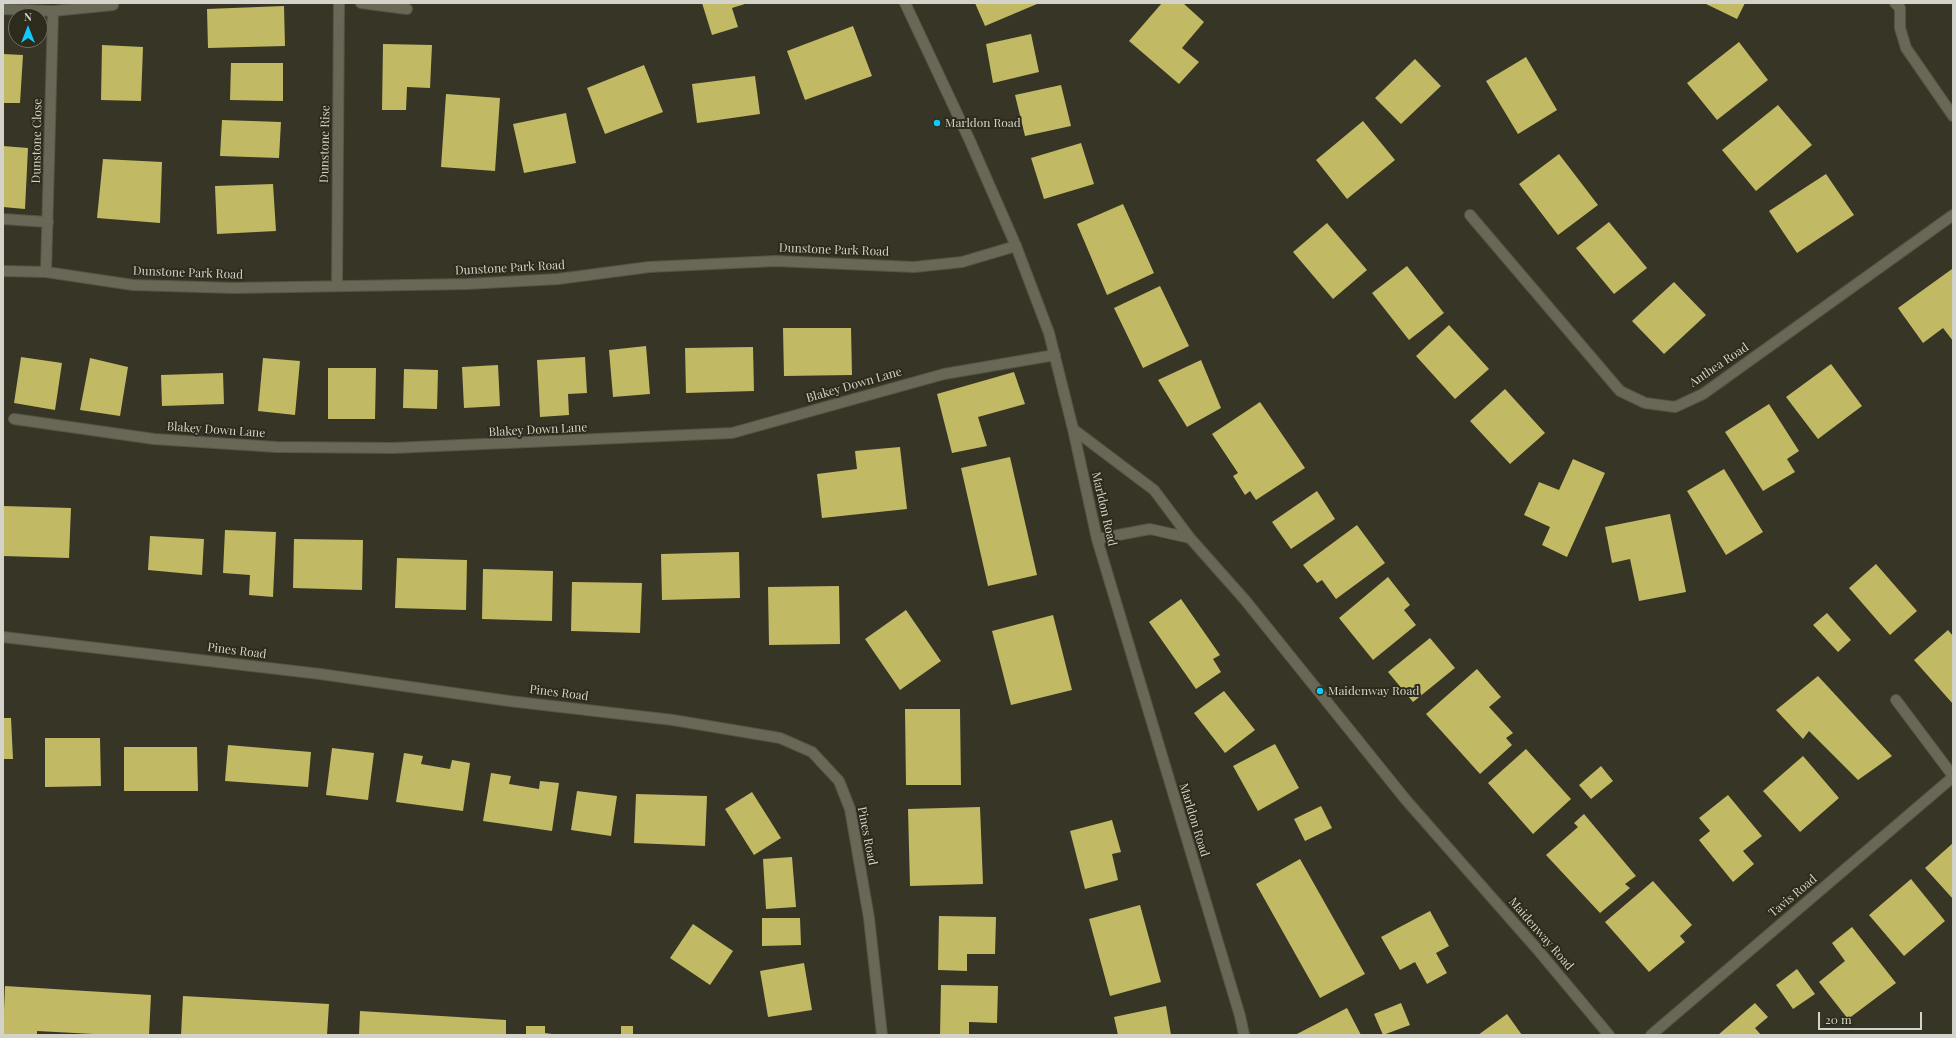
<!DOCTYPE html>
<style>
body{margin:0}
#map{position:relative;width:1956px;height:1038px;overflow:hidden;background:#373626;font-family:"Playfair Display",serif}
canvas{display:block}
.frame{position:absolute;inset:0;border:4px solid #d4d3c9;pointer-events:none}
.north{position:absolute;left:8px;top:8px;width:40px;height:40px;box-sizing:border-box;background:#2d2b1c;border:1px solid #706e61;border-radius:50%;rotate:0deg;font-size:11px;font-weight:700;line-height:16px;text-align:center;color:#d4d3c9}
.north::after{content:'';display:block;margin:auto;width:14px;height:18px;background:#0fcafa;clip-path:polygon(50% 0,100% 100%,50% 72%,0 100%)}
.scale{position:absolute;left:1818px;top:1012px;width:104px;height:18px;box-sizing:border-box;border:2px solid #d4d3c9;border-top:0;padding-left:5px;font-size:12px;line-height:14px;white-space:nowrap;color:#d4d3c9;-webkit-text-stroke:3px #2d2b1c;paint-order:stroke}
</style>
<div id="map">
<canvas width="1956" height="1038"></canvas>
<div class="frame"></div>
<div class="north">N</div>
<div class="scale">20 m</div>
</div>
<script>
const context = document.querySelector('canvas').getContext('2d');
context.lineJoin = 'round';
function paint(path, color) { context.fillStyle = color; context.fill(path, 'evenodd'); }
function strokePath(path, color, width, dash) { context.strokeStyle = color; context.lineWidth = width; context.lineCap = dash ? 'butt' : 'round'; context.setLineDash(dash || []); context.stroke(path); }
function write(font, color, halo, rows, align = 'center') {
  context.font = font + ' "Playfair Display",serif'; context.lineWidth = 4; context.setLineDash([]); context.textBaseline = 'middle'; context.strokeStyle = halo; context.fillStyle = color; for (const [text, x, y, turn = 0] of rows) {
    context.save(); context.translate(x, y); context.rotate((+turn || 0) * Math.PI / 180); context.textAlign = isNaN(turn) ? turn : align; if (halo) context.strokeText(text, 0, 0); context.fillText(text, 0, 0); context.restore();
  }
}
const building = new Path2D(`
 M 702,3 L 748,3 L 732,8 L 738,27 L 712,35 Z
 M 975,3 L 1037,3 L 1037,4 L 985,26 Z
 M 1162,3 L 1183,3 L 1204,22 L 1182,48 L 1199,62 L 1179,84 L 1129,41 Z
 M 1704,3 L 1745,3 L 1737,19 Z
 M 284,6 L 285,46 L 208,48 L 207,9 Z
 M 853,26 L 872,76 L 805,100 L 787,51 Z
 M 1031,34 L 1039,72 L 993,83 L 986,44 Z
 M 1739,42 L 1768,80 L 1717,120 L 1687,83 Z
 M 383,44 L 432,45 L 430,88 L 407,87 L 406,110 L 382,110 Z
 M 102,45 L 143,47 L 141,101 L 101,100 Z
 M 3,54 L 23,55 L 20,103 L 3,103 Z
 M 1526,57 L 1557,110 L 1518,134 L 1486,81 Z
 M 1415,59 L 1441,86 L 1401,124 L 1375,98 Z
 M 231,63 L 283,63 L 283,101 L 230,100 Z
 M 644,65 L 663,112 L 605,134 L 587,88 Z
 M 755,76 L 760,114 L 697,123 L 692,84 Z
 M 1061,85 L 1071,126 L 1025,136 L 1015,95 Z
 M 446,94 L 500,98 L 495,171 L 441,167 Z
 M 1778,105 L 1812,145 L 1756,191 L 1722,150 Z
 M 566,113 L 576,163 L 524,173 L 513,124 Z
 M 222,120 L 281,122 L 279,158 L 220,156 Z
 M 1363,121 L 1395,160 L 1347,199 L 1316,160 Z
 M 1081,143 L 1094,184 L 1044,199 L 1031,158 Z
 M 3,146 L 28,148 L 25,209 L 3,207 Z
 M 1559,154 L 1598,205 L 1558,235 L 1519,184 Z
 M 103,159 L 162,162 L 160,223 L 97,218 Z
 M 1826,174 L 1854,215 L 1797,253 L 1769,211 Z
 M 273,184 L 276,231 L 217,234 L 215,186 Z
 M 1123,204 L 1154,273 L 1107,295 L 1077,224 Z
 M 1609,222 L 1647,268 L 1614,294 L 1576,248 Z
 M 1327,223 L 1367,270 L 1333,299 L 1293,252 Z
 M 1407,266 L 1444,313 L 1409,340 L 1372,293 Z
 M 1952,269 L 1953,341 L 1943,328 L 1923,343 L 1898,308 Z
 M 1674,282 L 1706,315 L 1664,354 L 1632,321 Z
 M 1160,286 L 1189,346 L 1143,368 L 1114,308 Z
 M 1449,325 L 1489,369 L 1455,399 L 1416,356 Z
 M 783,328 L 851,328 L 852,375 L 784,376 Z
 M 646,346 L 650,394 L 613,397 L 609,350 Z
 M 753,347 L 754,391 L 686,393 L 685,348 Z
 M 21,357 L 62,363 L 55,410 L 14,403 Z
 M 585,357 L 587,393 L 568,394 L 569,415 L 540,417 L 537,360 Z
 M 90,358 L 128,367 L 120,416 L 80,410 Z
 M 263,358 L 300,361 L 295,415 L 258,411 Z
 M 1201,360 L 1221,408 L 1187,427 L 1158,380 Z
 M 1831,364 L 1862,406 L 1818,439 L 1786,397 Z
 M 498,365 L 500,406 L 464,408 L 462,367 Z
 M 328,368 L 376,368 L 375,419 L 328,419 Z
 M 404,369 L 438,370 L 437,409 L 403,408 Z
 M 1014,372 L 1025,404 L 978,417 L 987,446 L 952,453 L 937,394 Z
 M 223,373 L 224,404 L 162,406 L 161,375 Z
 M 1505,389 L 1545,433 L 1510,464 L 1470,421 Z
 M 1260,402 L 1305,468 L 1256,500 L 1250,491 L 1245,495 L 1233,476 L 1238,473 L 1212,434 Z
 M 1769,404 L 1799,451 L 1787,459 L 1795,472 L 1763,491 L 1725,432 Z
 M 900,447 L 907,509 L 822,518 L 817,474 L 857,469 L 855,451 Z
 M 1010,457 L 1037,575 L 988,586 L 961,468 Z
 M 1573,459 L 1605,473 L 1567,557 L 1542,545 L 1550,527 L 1524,515 L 1539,482 L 1559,490 Z
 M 1724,469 L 1763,532 L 1726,555 L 1687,491 Z
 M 1317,491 L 1335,519 L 1291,549 L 1272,522 Z
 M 3,506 L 71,508 L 69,558 L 3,556 Z
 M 1670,514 L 1686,592 L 1639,601 L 1630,559 L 1612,563 L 1605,527 Z
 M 1357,525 L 1385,563 L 1336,599 L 1322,580 L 1317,583 L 1303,565 Z
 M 225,530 L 276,532 L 273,597 L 249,595 L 250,575 L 223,573 Z
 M 150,536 L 204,539 L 202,575 L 148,570 Z
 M 294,539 L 363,540 L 362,590 L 293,588 Z
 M 739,552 L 740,598 L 662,600 L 661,554 Z
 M 397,558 L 467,560 L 466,610 L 395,608 Z
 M 1876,564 L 1917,611 L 1890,635 L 1849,588 Z
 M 483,569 L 553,571 L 552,621 L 482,619 Z
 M 1388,577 L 1410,605 L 1404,610 L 1416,625 L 1373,660 L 1339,618 Z
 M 572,582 L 642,583 L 640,633 L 571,631 Z
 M 839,586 L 840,644 L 769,645 L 768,587 Z
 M 1181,599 L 1220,655 L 1213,659 L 1221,672 L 1196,689 L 1149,622 Z
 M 906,610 L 941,661 L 900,690 L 865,639 Z
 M 1827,613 L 1851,640 L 1838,652 L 1813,625 Z
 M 1053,615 L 1072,690 L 1011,705 L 992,631 Z
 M 1948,630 L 1953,636 L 1953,704 L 1914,660 Z
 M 1430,638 L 1455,668 L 1413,702 L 1388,672 Z
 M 1477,669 L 1501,697 L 1489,707 L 1513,733 L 1506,738 L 1512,745 L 1480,774 L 1426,714 Z
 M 1818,676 L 1892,756 L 1858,780 L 1809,731 L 1803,739 L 1776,710 Z
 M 1224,691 L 1255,730 L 1225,753 L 1194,713 Z
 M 905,709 L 960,709 L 961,785 L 906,785 Z
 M 3,718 L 11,718 L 13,759 L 3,759 Z
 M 45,738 L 100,738 L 101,786 L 45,787 Z
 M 1275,744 L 1299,788 L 1258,811 L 1233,766 Z
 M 228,745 L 311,752 L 308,787 L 225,781 Z
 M 124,747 L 197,747 L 198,791 L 124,791 Z
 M 332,748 L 374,753 L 368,800 L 326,795 Z
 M 1526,749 L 1571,799 L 1533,834 L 1488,783 Z
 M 404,753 L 423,756 L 421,764 L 450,769 L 452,760 L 470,763 L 463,811 L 396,802 Z
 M 1803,756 L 1839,798 L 1800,832 L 1763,791 Z
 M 1601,766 L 1613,781 L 1591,799 L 1579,785 Z
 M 491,773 L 511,776 L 509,784 L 539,789 L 540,781 L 559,783 L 552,831 L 483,821 Z
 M 577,791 L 617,796 L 611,836 L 571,830 Z
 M 752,792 L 781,838 L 754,855 L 725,809 Z
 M 636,794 L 707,796 L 705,846 L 634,843 Z
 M 1728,795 L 1762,836 L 1743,851 L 1754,864 L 1733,882 L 1699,840 L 1710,831 L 1699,818 Z
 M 1321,806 L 1332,828 L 1305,841 L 1294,819 Z
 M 980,807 L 983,884 L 910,886 L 908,809 Z
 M 1584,814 L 1636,876 L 1625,884 L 1630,888 L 1600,913 L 1546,855 L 1578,827 L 1574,823 Z
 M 1112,820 L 1121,852 L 1112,854 L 1118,880 L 1085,889 L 1070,831 Z
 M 1953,843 L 1953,899 L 1925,868 Z
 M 792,857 L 796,907 L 766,909 L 763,859 Z
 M 1300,859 L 1365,974 L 1320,998 L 1256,884 Z
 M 1911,879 L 1945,921 L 1904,956 L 1869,915 Z
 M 1653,881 L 1692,925 L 1680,936 L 1685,942 L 1649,972 L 1605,922 Z
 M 1140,905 L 1161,982 L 1110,996 L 1089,919 Z
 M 1430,911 L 1449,946 L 1436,953 L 1447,973 L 1427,984 L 1415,962 L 1400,970 L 1381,937 Z
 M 939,916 L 996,917 L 995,954 L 967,954 L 967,971 L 938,970 Z
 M 762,918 L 800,918 L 801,945 L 762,946 Z
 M 693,924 L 733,951 L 710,985 L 670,958 Z
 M 1852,927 L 1896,983 L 1848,1019 L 1819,982 L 1845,961 L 1832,943 Z
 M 804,963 L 812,1010 L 768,1017 L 760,971 Z
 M 1797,969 L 1815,994 L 1793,1009 L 1776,985 Z
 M 941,985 L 998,986 L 997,1023 L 969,1022 L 969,1035 L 940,1035 Z
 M 5,986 L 151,995 L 149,1035 L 112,1035 L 37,1031 L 37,1035 L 3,1035 Z
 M 183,996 L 329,1004 L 327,1035 L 181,1035 Z
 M 1401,1003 L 1410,1025 L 1383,1035 L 1374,1014 Z
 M 1755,1003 L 1768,1017 L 1755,1028 L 1761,1035 L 1718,1035 Z
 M 1166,1006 L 1171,1035 L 1118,1035 L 1114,1017 Z
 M 1347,1008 L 1361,1035 L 1295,1035 Z
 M 360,1011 L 506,1020 L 506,1035 L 359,1035 Z
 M 1507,1014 L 1522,1035 L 1478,1035 Z
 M 526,1026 L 545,1026 L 545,1033 L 559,1035 L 526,1035 Z
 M 621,1026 L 633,1026 L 633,1035 L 621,1035 Z`);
const lane = new Path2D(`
 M 3,219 L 48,222`);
const street = new Path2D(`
 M 361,3 L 407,9
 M 3,9 L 53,11 L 113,5
 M 1470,215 L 1620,391 L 1645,403 L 1675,407 L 1703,394 L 1953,215
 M 3,271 L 46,272 L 133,285 L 234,288 L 467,284 L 558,279 L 649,267 L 776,261 L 914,267 L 962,262 L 1016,246
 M 46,272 L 53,11
 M 337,286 L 339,3
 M 14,419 L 154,439 L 276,447 L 393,448 L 732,433 L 944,374 L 1055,355
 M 3,637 L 320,674 L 509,701 L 673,720 L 780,738 L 812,752 L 839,781 L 850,809 L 869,918 L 882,1035
 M 1896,700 L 1953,776
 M 1651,1035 L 1953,777`);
const secondary = new Path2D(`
 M 905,3 L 970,141 L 1016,246 L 1049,333 L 1073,429 L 1097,539 L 1240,1016 L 1244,1035
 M 1895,3 L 1900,8 L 1900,28 L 1906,48 L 1953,116
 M 1073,429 L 1154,490 L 1190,538 L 1245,600 L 1406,800 L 1537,949 L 1609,1035
 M 1097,539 L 1150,529 L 1190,538`);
const markers = [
 [937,123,4,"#0fcafa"],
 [1320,691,4,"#0fcafa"]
];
const poiNames = [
 ["Marldon Road",945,123],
 ["Maidenway Road",1328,691]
];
const streetNames = [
 ["Dunstone Close",37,141,-89],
 ["Dunstone Rise",325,144,-89],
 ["Dunstone Park Road",834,250,2],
 ["Dunstone Park Road",510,268,-3],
 ["Dunstone Park Road",188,273,2],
 ["Anthea Road",1719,365,-34],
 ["Blakey Down Lane",854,385,-16],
 ["Blakey Down Lane",216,430,4],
 ["Blakey Down Lane",538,430,-3],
 ["Marldon Road",1104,509,77],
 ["Pines Road",237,651,7],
 ["Pines Road",559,693,7],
 ["Marldon Road",1194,820,73],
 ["Pines Road",867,836,79],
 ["Tavis Road",1793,896,-40],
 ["Maidenway Road",1541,934,49]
];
paint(building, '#c2b964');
strokePath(lane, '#555446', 12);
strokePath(street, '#555446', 12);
strokePath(secondary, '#555446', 12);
strokePath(lane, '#696756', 10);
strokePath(street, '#696756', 10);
strokePath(secondary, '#696756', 10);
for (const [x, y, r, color] of markers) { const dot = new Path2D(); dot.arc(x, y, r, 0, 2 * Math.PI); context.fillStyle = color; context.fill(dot); strokePath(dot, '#2d2b1c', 1.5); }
write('12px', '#d4d3c9', '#2d2b1c', poiNames, 'left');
write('12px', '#d4d3c9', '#2d2b1c', streetNames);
</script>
